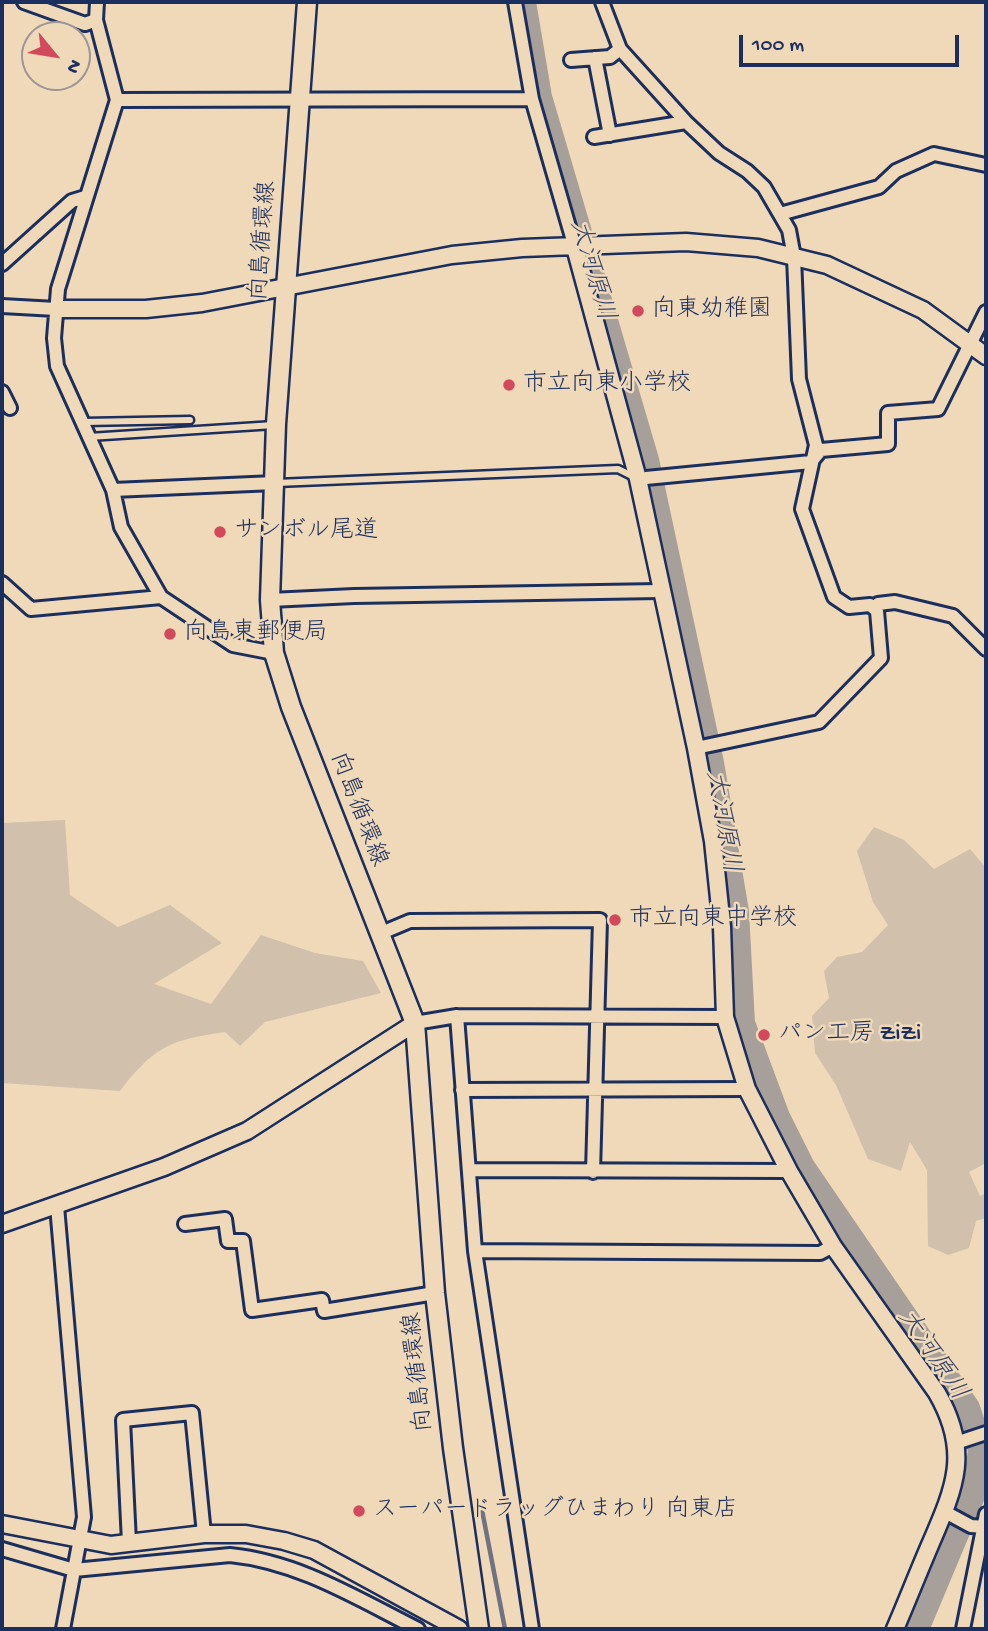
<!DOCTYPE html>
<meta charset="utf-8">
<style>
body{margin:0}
#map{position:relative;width:988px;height:1631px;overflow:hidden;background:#f0d9b9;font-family:"Gochi Hand",sans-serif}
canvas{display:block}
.frame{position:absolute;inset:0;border:4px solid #1b2f5e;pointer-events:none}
.north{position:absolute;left:21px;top:21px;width:70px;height:70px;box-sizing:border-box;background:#f0d9b9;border:2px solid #9b9595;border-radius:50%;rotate:120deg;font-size:19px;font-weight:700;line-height:28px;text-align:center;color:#1b2f5e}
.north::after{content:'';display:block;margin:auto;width:24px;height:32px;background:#d1495b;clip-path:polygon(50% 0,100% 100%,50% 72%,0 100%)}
.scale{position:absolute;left:739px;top:35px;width:220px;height:32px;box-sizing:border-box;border:4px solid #1b2f5e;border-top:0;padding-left:9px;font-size:21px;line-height:24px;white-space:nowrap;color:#1b2f5e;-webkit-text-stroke:5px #f0d9b9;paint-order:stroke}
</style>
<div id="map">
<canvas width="988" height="1631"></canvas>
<div class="frame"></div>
<div class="north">N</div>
<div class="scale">100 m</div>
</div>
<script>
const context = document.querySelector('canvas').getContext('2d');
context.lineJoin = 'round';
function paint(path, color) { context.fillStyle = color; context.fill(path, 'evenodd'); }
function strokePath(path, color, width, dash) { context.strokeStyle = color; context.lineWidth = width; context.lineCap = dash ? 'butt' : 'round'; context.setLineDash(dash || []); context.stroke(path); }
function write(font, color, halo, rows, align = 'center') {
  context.font = font + ' "Gochi Hand","Klee One",sans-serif'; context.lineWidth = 5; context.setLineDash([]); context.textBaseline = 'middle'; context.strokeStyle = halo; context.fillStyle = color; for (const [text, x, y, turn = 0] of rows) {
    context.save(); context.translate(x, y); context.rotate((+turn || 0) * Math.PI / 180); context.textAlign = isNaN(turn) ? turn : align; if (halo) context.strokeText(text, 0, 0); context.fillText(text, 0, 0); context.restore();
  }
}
const green = new Path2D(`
 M 65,820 L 70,895 L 118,927 L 170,905 L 222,943 L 154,984 L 211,1004 L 261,935 L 315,953 L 363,961 L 381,993 L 265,1022 L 240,1046 L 225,1032 C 170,1040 155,1046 120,1091 L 2,1083 L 2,823 Z
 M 874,827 L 904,840 L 934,869 L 970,849 L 986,868 L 986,1163 L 969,1172 L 980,1196 L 986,1193 L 986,1218 L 976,1221 L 969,1248 L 948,1255 L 928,1246 L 927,1170 L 910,1142 L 901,1171 L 868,1159 L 836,1085 L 815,1053 L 812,1016 L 829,998 L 824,971 L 837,957 L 862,952 L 888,925 L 873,902 L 857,851 Z`);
const stream = new Path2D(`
 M 482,1510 L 505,1629`);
const river = new Path2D(`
 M 523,2 L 539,97 L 646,460 L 711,763 L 736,912 L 742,1023 L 777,1117 L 802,1167 L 967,1408 L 981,1450 L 976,1486 L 916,1629`);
const service = new Path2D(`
 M 84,422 L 190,420
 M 89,437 L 274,425
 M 276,483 L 618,469 L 634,477`);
const minor = new Path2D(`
 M 24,2 L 85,24 L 96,20
 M 97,2 L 96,20 L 117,100 L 58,289 L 54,338 L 57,366 L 113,490 L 121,527 L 161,597 L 233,645 L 274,653
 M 515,2 L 532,99 L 574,244
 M 602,2 L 620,49 L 686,122 L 719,153 L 747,171 L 764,187 L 789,230 L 794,257 L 799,379 L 816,445 L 802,509 L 834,597 L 849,607 L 870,605 L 877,611 L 881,658 L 819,722 L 696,748
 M 595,58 L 610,135
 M 571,60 L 610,57 L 620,49
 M 117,100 L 532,99
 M 594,137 L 686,122
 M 780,214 L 879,187 L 896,171 L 934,154 L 986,165
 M 2,264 L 72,201 L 85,197
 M 2,306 L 56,309
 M 2,392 L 10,408
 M 646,478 L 811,462 L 821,450 L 888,444 L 888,413 L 938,409 L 986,312
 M 113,490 L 275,483
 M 2,583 L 31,609 L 161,597
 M 270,600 L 354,596 L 660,591
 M 875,607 L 878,604 L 895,602 L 953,616 L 986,649
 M 379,934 L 410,921 L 600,920 L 593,1172
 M 457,1016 L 475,1251 L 532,1629
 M 415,1023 L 457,1016 L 725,1017
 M 462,1090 L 747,1089
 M 469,1170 L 789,1171
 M 57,1206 L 84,1517 L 63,1629
 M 185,1224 L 225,1219 L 228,1241 L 243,1241 L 252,1310 L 322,1300 L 324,1311 L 435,1293
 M 475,1251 L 820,1253 L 833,1246
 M 956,1443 L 986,1433
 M 945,1512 L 971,1526 L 985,1527
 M 129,1542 L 123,1420 L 192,1413 L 204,1534
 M 2,1549 L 74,1570 L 230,1555 C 299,1562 356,1598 418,1629
 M 963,1629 L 986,1514`);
const tertiary = new Path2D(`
 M 574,244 L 638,479 L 696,748 L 713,841 L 722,927 L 725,1017 L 747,1089 L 789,1171 L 833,1246 L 937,1393 C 971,1452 955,1487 930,1545 C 918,1573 907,1601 895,1629
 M 56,309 L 146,309 L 202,303 L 452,255 L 522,248 L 686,242 L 758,248 L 827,265 L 923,310 L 986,356
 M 2,1224 L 164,1167 L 247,1131 L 415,1023
 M 2,1524 L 111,1545 L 204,1534 L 246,1534 L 284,1541 L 314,1550 L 459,1629`);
const secondary = new Path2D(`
 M 307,2 L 276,424 L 270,600 L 274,653 L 291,707 L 415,1023 L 435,1293 L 453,1448 L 479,1629`);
const markers = [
 [638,311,7,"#d1495b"],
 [509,385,7,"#d1495b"],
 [220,532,7,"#d1495b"],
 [170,634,7,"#d1495b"],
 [615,920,7,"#d1495b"],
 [764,1035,7,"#d1495b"],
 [359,1511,7,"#d1495b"]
];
const streetNames = [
 ["向島循環線",265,241,-86],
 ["向島循環線",357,810,69],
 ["向島循環線",420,1372,-96]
];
const poiNames = [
 ["向東幼稚園",652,311],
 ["市立向東小学校",523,385],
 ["サンボル尾道",234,532],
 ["向島東郵便局",184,634],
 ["市立向東中学校",629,920],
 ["パン工房 ZiZi",778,1035],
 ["スーパードラッグひまわり 向東店",373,1511]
];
const waterNames = [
 ["大河原川",590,271,74],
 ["大河原川",721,822,80],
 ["大河原川",931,1356,56]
];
paint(green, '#d1c0ac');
strokePath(stream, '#6f7282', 4.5);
strokePath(river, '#a79f9a', 26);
strokePath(service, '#1b2f5e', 11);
strokePath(minor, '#1b2f5e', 18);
strokePath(tertiary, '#1b2f5e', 21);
strokePath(secondary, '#1b2f5e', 23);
strokePath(service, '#f0d9b9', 6);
strokePath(minor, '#f0d9b9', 12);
strokePath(tertiary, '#f0d9b9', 16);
strokePath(secondary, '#f0d9b9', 18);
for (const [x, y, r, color] of markers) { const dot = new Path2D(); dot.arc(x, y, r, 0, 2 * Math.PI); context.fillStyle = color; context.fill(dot); strokePath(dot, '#f0d9b9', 2.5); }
write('24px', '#1b2f5e', '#f0d9b9', streetNames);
write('24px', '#1b2f5e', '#f0d9b9', poiNames, 'left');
write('italic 26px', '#37456a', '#f0d9b9', waterNames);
</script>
